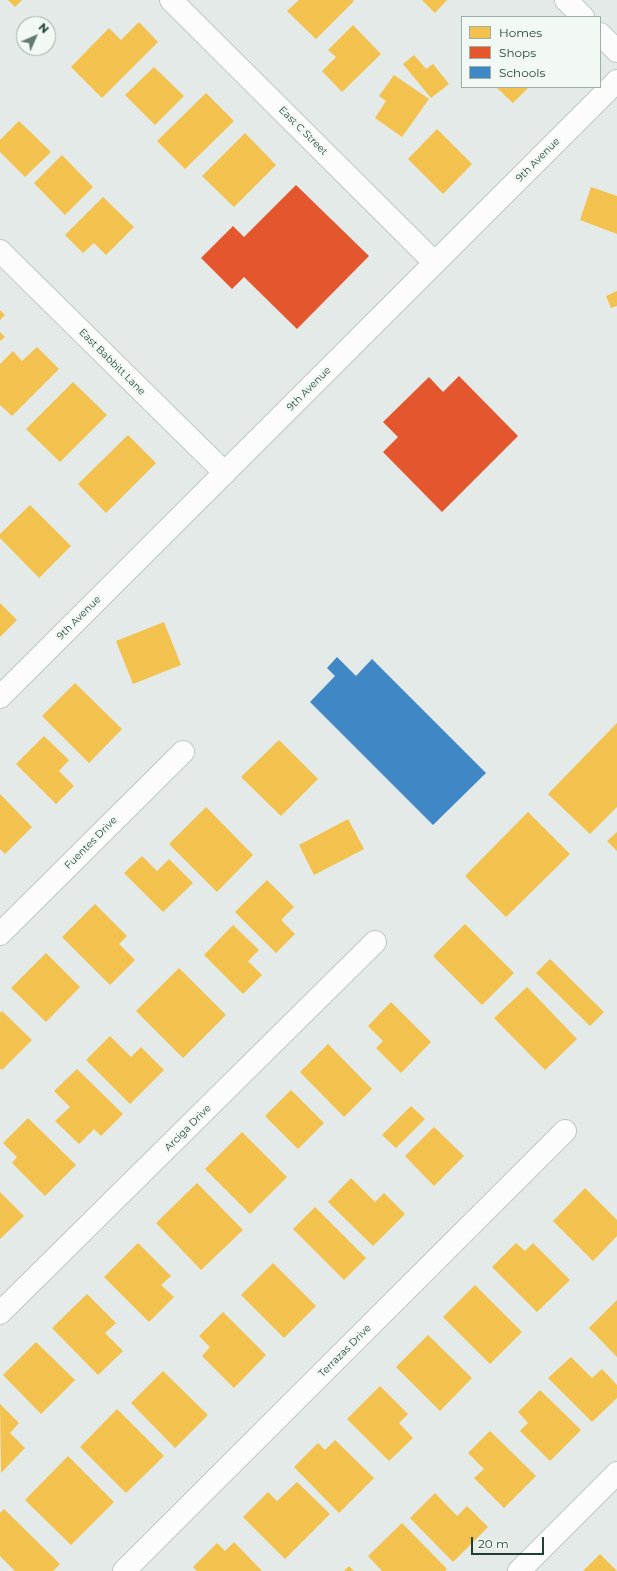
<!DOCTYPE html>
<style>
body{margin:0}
#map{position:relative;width:617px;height:1571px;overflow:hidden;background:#e4eae7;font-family:Montserrat,sans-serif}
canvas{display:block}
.legend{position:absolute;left:461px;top:16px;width:140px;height:72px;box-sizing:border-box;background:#f2f9f4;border:1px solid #9eafa6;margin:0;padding:5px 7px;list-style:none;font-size:12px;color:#1f3f32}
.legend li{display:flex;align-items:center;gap:8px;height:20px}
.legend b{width:20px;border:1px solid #9eafa6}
.north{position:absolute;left:16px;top:16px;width:40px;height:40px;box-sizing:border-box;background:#f2f9f4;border:1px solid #9eafa6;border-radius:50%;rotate:45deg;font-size:11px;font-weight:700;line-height:16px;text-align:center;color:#1f3f32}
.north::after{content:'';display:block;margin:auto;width:14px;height:18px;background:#647b71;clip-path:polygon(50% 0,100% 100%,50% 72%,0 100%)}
.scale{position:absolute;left:471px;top:1537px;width:73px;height:18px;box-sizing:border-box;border:2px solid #1f3f32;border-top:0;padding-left:5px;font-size:12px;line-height:14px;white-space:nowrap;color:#1f3f32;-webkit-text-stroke:3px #f2f9f4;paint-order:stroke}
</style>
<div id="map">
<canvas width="617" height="1571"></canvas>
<ul class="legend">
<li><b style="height:11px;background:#f2c14e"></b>Homes</li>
<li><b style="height:11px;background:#e4572e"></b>Shops</li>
<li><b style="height:11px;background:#3f88c5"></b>Schools</li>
</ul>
<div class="north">N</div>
<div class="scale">20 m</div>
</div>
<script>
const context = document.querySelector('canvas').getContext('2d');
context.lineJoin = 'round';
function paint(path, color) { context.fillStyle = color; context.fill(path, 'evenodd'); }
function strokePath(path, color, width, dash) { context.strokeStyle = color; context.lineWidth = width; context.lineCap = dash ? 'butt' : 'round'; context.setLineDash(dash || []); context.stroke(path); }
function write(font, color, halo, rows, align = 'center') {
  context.font = font + ' Montserrat,sans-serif'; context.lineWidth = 4; context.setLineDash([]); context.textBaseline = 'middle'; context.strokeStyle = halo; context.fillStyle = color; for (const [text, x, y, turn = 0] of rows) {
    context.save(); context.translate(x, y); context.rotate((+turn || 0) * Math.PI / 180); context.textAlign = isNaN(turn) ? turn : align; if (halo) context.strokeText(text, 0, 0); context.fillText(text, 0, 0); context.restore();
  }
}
const homes = new Path2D(`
 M 8,0 L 22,0 L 15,7 Z
 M 299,0 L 353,0 L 354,1 L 316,39 L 287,11 Z
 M 422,0 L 447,0 L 435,13 Z
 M 139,22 L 158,42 L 102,98 L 71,67 L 109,28 L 121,40 Z
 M 353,25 L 381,54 L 342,92 L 322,71 L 336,57 L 328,50 Z
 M 414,55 L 426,69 L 433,64 L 449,84 L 431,98 L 403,64 Z
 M 154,67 L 184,96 L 155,125 L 125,95 Z
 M 394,75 L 429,99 L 402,137 L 375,118 L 386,101 L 379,96 Z
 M 496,87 L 529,87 L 513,103 Z
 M 206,93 L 234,121 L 185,169 L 157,141 Z
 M 19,121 L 51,152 L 25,177 L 0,152 L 0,140 Z
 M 437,129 L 472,164 L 443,194 L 408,159 Z
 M 245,133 L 276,165 L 234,207 L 202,176 Z
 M 62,155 L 93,187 L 65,215 L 34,183 Z
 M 591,187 L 617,196 L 617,234 L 580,220 Z
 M 103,197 L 134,227 L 106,255 L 94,243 L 83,253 L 65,235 Z
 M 617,291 L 617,306 L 611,308 L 606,296 Z
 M 0,310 L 5,315 L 0,320 Z
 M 0,332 L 5,337 L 0,341 Z
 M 37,347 L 59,369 L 12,416 L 0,405 L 0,364 L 13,351 L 22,361 Z
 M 73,382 L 107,415 L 60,462 L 26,429 Z
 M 128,435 L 156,463 L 106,513 L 78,484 Z
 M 30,505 L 71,546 L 39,578 L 0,538 L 0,534 Z
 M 0,603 L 17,620 L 0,637 Z
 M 164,622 L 181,665 L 133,684 L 116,641 Z
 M 75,683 L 122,729 L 89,763 L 42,716 Z
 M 617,723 L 617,807 L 590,834 L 548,794 Z
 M 44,736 L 69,760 L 59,771 L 74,786 L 56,804 L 16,764 Z
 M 279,740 L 318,779 L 281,816 L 241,777 Z
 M 0,794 L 32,827 L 5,854 L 0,849 Z
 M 206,807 L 253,855 L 217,892 L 169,844 Z
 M 528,812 L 570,854 L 506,917 L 465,876 Z
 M 348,819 L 364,849 L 314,875 L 299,845 Z
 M 617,832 L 617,851 L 607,841 Z
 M 142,856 L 157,871 L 169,859 L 193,883 L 163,912 L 124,873 Z
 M 267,880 L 294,907 L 281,920 L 295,934 L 276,953 L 235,912 Z
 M 95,904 L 127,936 L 119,944 L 135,960 L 110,985 L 62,937 Z
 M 465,924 L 514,973 L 482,1005 L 433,956 Z
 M 233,925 L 259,950 L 248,961 L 262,975 L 243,994 L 204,955 Z
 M 46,953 L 80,987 L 46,1022 L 11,988 Z
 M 550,959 L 604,1012 L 590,1026 L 536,973 Z
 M 179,968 L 226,1015 L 183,1058 L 136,1011 Z
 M 527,987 L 577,1039 L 545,1070 L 494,1018 Z
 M 391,1002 L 431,1042 L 401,1073 L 376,1048 L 383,1041 L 368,1026 Z
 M 2,1011 L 32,1040 L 2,1070 L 0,1068 L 0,1013 Z
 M 110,1036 L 131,1057 L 141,1047 L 164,1070 L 130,1104 L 86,1060 Z
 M 328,1044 L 372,1089 L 344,1117 L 300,1072 Z
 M 77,1069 L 123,1114 L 101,1136 L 94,1129 L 79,1144 L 55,1121 L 70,1107 L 54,1091 Z
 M 291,1090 L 324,1123 L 298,1149 L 265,1116 Z
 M 411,1106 L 425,1119 L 396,1148 L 382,1135 Z
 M 28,1118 L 76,1165 L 45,1196 L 12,1163 L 17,1157 L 3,1143 Z
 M 434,1127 L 464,1156 L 434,1186 L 405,1156 Z
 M 242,1132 L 287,1177 L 250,1214 L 205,1169 Z
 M 351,1178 L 375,1202 L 384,1193 L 405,1214 L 373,1246 L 328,1202 Z
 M 197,1183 L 243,1230 L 201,1270 L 156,1223 Z
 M 585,1188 L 617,1220 L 617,1236 L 593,1261 L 553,1221 Z
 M 0,1192 L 24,1216 L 0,1239 Z
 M 315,1207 L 366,1258 L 344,1280 L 293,1229 Z
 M 138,1243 L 171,1276 L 161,1285 L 174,1297 L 149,1322 L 104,1277 Z
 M 516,1243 L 525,1251 L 533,1243 L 570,1280 L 537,1312 L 492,1267 Z
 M 273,1263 L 316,1306 L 284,1338 L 241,1295 Z
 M 475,1285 L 522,1332 L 490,1364 L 443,1317 Z
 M 87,1294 L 116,1323 L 105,1333 L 123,1351 L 98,1375 L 52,1328 Z
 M 617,1300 L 617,1357 L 589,1328 Z
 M 223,1312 L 266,1355 L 234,1388 L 202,1356 L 210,1347 L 199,1336 Z
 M 428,1335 L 472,1378 L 440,1411 L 396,1367 Z
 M 36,1342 L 75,1380 L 41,1414 L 3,1375 Z
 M 571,1357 L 592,1378 L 602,1369 L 617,1385 L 617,1398 L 592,1422 L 548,1378 Z
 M 163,1371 L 208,1415 L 175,1448 L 131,1403 Z
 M 380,1386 L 408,1414 L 399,1423 L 413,1438 L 389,1461 L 347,1419 Z
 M 540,1390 L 581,1430 L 550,1461 L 520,1431 L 528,1423 L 518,1412 Z
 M 0,1404 L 19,1423 L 10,1433 L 25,1448 L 1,1473 Z
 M 117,1409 L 164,1456 L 126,1493 L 80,1447 Z
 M 490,1431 L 536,1476 L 504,1508 L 474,1478 L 484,1469 L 468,1453 Z
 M 335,1440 L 374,1478 L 339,1513 L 294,1467 L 318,1443 L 325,1450 Z
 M 68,1456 L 114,1502 L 71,1545 L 25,1500 Z
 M 297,1482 L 330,1514 L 285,1559 L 243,1517 L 268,1492 L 277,1501 Z
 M 435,1493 L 457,1516 L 467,1506 L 488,1527 L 453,1562 L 410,1518 Z
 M 4,1509 L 60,1564 L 53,1571 L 15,1571 L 0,1556 L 0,1513 Z
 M 402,1523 L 447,1569 L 445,1571 L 382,1571 L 368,1556 Z
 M 234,1542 L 262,1571 L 197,1571 L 193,1567 L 217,1543 L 225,1551 Z
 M 600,1554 L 617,1571 L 583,1571 Z
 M 349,1566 L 354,1571 L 344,1571 Z`);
const shops = new Path2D(`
 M 296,185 L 369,256 L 297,329 L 244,277 L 232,289 L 201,258 L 233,226 L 244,237 Z
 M 459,376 L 518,436 L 442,512 L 383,452 L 398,437 L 383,422 L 429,377 L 443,392 Z`);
const schools = new Path2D(`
 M 337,657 L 356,676 L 372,659 L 486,773 L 433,825 L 310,702 L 335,676 L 327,668 Z`);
const minor = new Path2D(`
 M 171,0 L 435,263
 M 566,0 L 583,17
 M 600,34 L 617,51
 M 0,251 L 225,473
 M 0,697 L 617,81
 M 0,934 L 183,752
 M 0,1313 L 375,942
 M 124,1571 L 565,1131
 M 519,1571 L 617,1473`);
const streetNames = [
 ["East C Street",303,131,45],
 ["9th Avenue",538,160,-45],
 ["East Babbitt Lane",112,362,45],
 ["9th Avenue",309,389,-45],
 ["9th Avenue",79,618,-45],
 ["Fuentes Drive",91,843,-45],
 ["Arciga Drive",188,1128,-45],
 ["Terrazas Drive",345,1351,-45]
];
paint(homes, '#f2c14e');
paint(shops, '#e4572e');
paint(schools, '#3f88c5');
strokePath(minor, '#c1c7c4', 24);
strokePath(minor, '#fbfcfb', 22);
write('10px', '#1f3f32', '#f2f9f4', streetNames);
</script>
